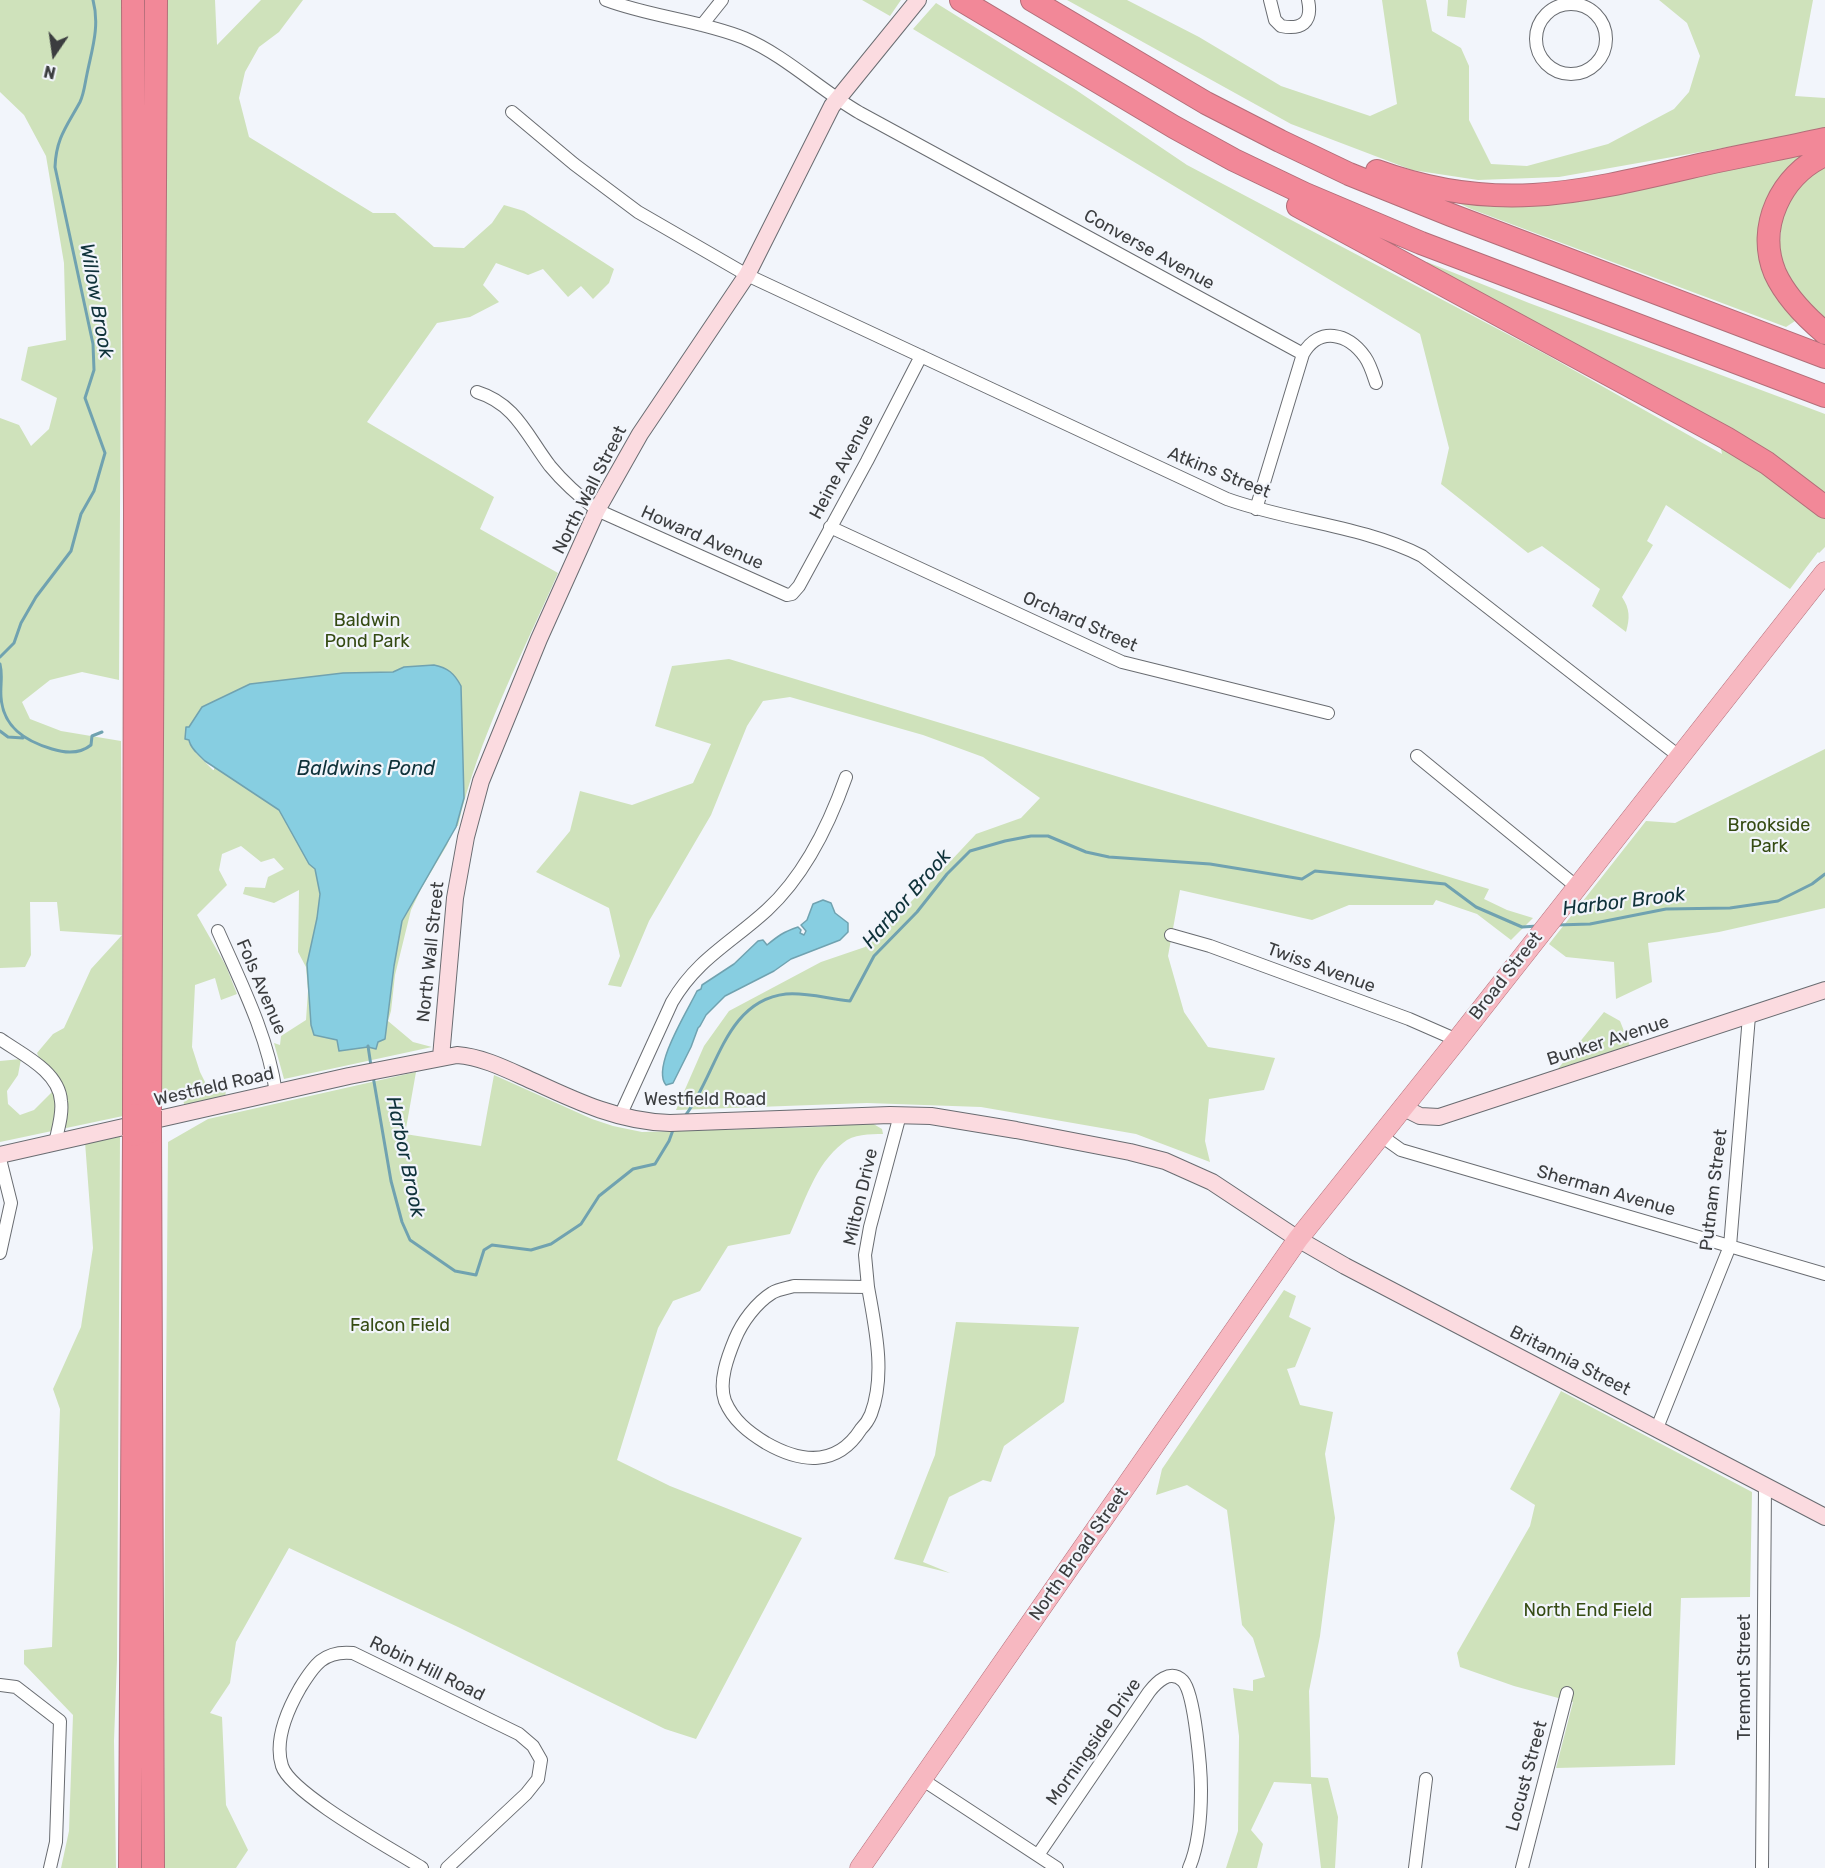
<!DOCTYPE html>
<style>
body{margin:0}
#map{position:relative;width:1825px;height:1868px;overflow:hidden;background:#f2f5fb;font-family:Rubik,sans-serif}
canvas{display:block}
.north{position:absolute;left:24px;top:24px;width:60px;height:60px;-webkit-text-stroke:4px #f2f5fb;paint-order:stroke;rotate:193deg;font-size:16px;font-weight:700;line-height:24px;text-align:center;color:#3b3d3f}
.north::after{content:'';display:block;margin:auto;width:21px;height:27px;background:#3b3d3f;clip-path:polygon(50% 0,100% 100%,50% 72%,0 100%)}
</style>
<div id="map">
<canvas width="1825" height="1868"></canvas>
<div class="north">N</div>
</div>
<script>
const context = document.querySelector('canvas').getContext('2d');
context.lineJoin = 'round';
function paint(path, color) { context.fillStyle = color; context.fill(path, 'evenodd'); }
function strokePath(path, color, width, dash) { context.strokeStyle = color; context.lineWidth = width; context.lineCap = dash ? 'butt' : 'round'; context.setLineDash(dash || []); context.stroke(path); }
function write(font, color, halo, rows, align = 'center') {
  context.font = font + ' Rubik,sans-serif'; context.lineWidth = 4.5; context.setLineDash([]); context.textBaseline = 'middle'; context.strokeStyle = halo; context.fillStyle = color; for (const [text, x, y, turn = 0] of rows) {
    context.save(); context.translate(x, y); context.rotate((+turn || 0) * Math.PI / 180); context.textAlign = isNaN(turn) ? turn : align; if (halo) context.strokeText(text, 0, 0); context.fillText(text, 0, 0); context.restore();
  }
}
const green = new Path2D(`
 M 0,0 L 123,0 L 119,680 L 82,672 L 50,680 L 22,702 L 30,719 L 61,731 L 121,741 L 123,1116 L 0,1142 L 0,1061 L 21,1059 L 18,1075 L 7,1091 L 8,1104 L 20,1115 L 34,1110 L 53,1091 L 37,1053 L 53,1034 L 64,1028 L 91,969 L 122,935 L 60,931 L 57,902 L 30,902 L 31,955 L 25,967 L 0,968 L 0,418 L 19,425 L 31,446 L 49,429 L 57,398 L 21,380 L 28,347 L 66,340 L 64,263 L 46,156 L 24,115 L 0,92 Z
 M 165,0 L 215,0 L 217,45 L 261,0 L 303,0 L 279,32 L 259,47 L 245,72 L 239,98 L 249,137 L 373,213 L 395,213 L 434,247 L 464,248 L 492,223 L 504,205 L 524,211 L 614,269 L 609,283 L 593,299 L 581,286 L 568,297 L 543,269 L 528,275 L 496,263 L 483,285 L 499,302 L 470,317 L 437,323 L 367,422 L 494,497 L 480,529 L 558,573 C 522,655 478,738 458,826 L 455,826 L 447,845 L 421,889 L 411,910 L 395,975 L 391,1011 L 388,1021 L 413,1042 L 432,1047 L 284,1079 L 274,1043 L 280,1045 L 281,1036 L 306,1020 L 308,991 L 306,967 L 298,952 L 299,890 L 274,903 L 243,894 L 245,887 L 265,888 L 268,877 L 284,869 L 274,858 L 261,862 L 241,846 L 222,854 L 219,870 L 227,885 L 197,915 L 226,966 L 237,994 L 221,1000 L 215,978 L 195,985 L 192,1047 L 200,1072 L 209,1090 L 226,1088 L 225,1100 L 184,1104 L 183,1098 L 159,1098 ZM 214,701 L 214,770 L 213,770 L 197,754 L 189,743 L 189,727 Z
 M 862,0 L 901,0 L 890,16 Z
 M 1067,0 L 1127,0 L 1199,37 L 1281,86 L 1370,116 L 1397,104 L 1382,0 L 1426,0 L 1432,31 L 1461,48 L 1469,66 L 1469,120 L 1491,164 L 1527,166 L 1608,144 L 1674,109 L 1689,92 L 1700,56 L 1687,23 L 1659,0 L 1813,0 L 1795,96 L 1825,98 L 1825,130 L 1559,177 L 1478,180 L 1412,170 L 1291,124 Z
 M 1448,0 L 1467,0 L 1465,18 L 1447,16 Z
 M 936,3 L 1076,90 L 1187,165 L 1547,355 L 1722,454 L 1719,439 L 1825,514 L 1825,547 L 1819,553 L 1818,552 L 1790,589 L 1666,505 L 1647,541 L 1653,545 L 1622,597 C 1630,609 1630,618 1626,632 L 1592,606 L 1600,589 L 1542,546 L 1528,553 L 1441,484 L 1449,448 L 1420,334 L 913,29 Z
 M 1810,148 L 1778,191 L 1770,279 L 1795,321 L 1786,327 L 1471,209 L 1444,196 L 1541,203 Z
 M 1825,165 L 1825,318 L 1806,305 L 1789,280 L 1779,256 L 1782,213 L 1801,181 Z
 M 1427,262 L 1529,303 L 1825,414 L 1825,498 L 1424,267 Z
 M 729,659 L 1489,889 L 1484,899 L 1507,910 L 1533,918 L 1511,940 L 1477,914 L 1436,900 L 1433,905 L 1349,905 L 1312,920 L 1180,890 L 1168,956 L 1184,1012 L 1208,1047 L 1275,1058 L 1264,1090 L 1209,1099 L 1205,1141 L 1210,1162 L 1136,1134 L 981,1107 L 867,1103 L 676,1110 L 704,1046 L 729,1011 L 821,962 L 865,947 L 930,883 L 976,834 L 1021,818 L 1040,798 L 983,757 L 923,735 L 790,697 L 763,701 L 747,726 L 711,815 L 649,921 L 621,987 L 608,985 L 620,956 L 609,908 L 536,872 L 570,831 L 580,791 L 632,805 L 693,783 L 711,744 L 655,726 L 672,666 Z
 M 1825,749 L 1825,908 L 1719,932 L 1648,943 L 1652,982 L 1616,999 L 1614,962 L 1566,957 L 1549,944 L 1646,821 L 1675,823 Z
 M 1604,1012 L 1620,1021 L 1630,1046 L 1557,1070 Z
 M 416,1072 L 405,1134 L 481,1146 L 494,1075 L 592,1119 L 613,1126 L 642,1132 L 818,1127 L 870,1122 L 882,1129 L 883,1134 C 870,1134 853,1134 843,1143 C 815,1164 804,1204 790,1234 L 728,1246 L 700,1291 L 673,1301 L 658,1328 L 617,1460 L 670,1486 L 802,1538 L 696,1739 L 665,1729 L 458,1627 L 289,1548 L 236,1642 L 230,1683 L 210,1713 L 222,1717 L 226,1805 L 248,1850 L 236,1868 L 165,1868 L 164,1649 L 168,1142 L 208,1119 Z
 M 120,1136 L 117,1660 L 114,1741 L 116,1868 L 61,1868 L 69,1831 L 73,1715 L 24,1664 L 24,1650 L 52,1647 L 60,1409 L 53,1389 L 81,1327 L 93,1248 L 85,1142 Z
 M 1284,1290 L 1296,1296 L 1289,1317 L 1311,1328 L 1295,1367 L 1287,1369 L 1300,1405 L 1333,1412 L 1325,1454 L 1335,1518 L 1320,1636 L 1309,1691 L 1311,1777 L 1328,1778 L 1338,1817 L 1335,1868 L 1321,1868 L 1311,1784 L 1274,1782 L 1251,1830 L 1263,1844 L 1257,1868 L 1226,1868 L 1238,1831 L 1239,1736 L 1233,1688 L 1253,1691 L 1253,1680 L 1265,1677 L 1253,1638 L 1242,1625 L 1227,1510 L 1187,1485 L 1156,1495 L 1162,1469 Z
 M 956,1322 L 1079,1327 L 1064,1402 L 1004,1446 L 991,1482 L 983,1480 L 949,1497 L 923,1562 L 950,1573 L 894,1559 L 935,1455 Z
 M 1561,1391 L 1752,1492 L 1750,1597 L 1681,1598 L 1675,1765 L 1556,1768 L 1573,1702 L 1514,1686 L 1460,1667 L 1457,1653 L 1530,1526 L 1535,1505 L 1510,1489 Z`);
const water = new Path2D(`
 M 434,665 C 448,668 454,673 461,686 L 464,798 L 456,827 L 402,921 L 394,966 L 385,1039 L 378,1042 L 376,1049 L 368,1047 L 339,1051 L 337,1040 L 314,1035 L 311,1025 L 307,964 L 317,918 L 320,894 L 315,869 L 309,864 L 279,810 L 205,761 C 199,755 190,748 189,740 L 185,739 L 186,727 L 189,727 L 202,707 L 250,684 L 343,673 L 393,672 L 404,667 Z
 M 823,900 L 831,903 L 835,913 L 848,923 L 848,932 L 840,940 L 791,959 L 774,971 L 725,996 L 706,1015 L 700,1026 L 698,1028 L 691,1047 L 673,1083 L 666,1085 C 651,1068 688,1010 697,991 L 701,989 L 702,985 L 734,964 L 758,941 L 763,940 L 767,945 C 778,936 783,932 798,927 L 801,930 L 800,933 L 804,935 L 806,931 L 801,925 L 807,920 L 813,904 Z`);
const stream = new Path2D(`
 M 0,657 L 14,643 L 21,623 L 36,597 L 71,551 L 81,514 L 94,491 L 105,453 L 85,398 L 94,370 L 93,344 L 55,167 C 56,138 67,126 80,102 C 84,94 85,83 87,74 C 92,49 100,26 93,0
 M 0,664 C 3,676 0,685 1,697 C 3,727 25,741 52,749 C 65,753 80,754 91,745 L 92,736 L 102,732
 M 0,731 L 8,737 L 23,738
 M 1557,925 L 1590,924 L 1666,909 L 1730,908 L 1778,901 L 1812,884 L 1825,874
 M 368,1046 L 371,1066
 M 373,1076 L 391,1181 L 402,1222 L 410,1240 L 455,1271 L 476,1275 L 484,1250 L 492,1245 L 531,1250 L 551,1244 L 581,1224 L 599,1196 L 633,1169 L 655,1164 L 669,1141 L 673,1130
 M 685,1116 C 717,1075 724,1001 786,994 C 807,992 828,999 850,1001 L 874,956 L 917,912 L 947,874 L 970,851 L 1005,841 L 1031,836 L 1048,836 L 1086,852 L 1109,857 L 1210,864 L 1302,879 L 1315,871 L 1445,884 L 1476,907 L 1522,927 L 1538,926`);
const street = new Path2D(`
 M 606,0 C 651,17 699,20 744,38 C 786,56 820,90 860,113 L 1303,354
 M 1270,0 L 1275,20 L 1281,26 C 1301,30 1313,23 1308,0
 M1536 39a35 35 0 1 1 70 0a35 35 0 1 1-70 0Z
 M 702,25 L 722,0
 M 512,112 L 574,164 L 638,212 L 747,275 L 1227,499 C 1291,522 1361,525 1422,556 L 1680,757
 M 477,392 C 516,404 527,436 550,466 C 564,483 580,497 597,510 L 787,595 L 792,594 L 799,586 L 867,461 L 921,356
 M 1256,509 L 1303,354 C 1319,326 1348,333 1365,357 C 1370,364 1373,374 1376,383
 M 830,527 L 1122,662 L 1328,713
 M 1417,756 L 1577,887
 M 218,931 C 241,983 268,1036 276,1093
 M 1171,935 L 1210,946 L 1409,1019 L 1457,1040
 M 0,1039 C 21,1054 59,1071 61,1101 C 63,1114 58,1129 55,1143
 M 620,1116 L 672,1002 C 697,959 731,943 767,910 C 805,875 829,825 846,777
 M 1380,1135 L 1401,1150 L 1825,1274
 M 0,1159 L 11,1203 L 0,1253
 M 794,1286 L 868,1287 C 875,1327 886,1374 871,1414 C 869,1419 865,1425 861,1429 C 837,1467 801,1463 766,1443 C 748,1432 733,1420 725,1401 C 718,1382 728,1356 735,1339 C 742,1322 756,1303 772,1293 C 778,1289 787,1288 794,1286 Z
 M 868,1287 L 865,1255 L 870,1227 L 900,1115
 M 1657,1428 L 1730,1246 L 1749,1016
 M 0,1685 L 16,1687 L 60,1721 L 56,1842 L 50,1868
 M 923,1780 L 1057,1868
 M 1038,1855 L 1149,1692 C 1156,1683 1170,1668 1183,1681 C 1195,1694 1201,1771 1201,1790 C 1201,1815 1199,1845 1189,1868
 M 422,1868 C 394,1850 291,1794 282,1766 C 274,1741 288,1709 300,1688 C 314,1665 324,1650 353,1653 L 519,1734 L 533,1746 L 541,1760 L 538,1779 L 526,1794 L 447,1868
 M 1415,1868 L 1426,1779
 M 1522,1868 L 1567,1693
 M 1762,1868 L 1765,1485`);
const secondary = new Path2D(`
 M 441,1057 L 455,898 L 466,837 L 481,781 L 539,639 L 597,510 L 640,434 L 747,275 L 832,106 L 918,0
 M 1402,1107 L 1420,1116 L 1439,1117 L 1825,990
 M 0,1155 L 349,1076 L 457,1055 C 484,1057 510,1071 535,1082 C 578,1102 621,1122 670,1123 L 890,1115 L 931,1116 L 1016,1130 L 1130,1152 L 1165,1161 L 1212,1182 L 1298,1239 L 1345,1266 L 1825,1517`);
const primary = new Path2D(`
 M 860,1868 L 1298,1239 L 1457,1040 L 1825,572`);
const highway = new Path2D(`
 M 133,0 L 135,511 L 134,1115
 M 961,0 L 1174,127 L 1234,160 L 1305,194 L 1421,243 L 1825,396
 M 1032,0 L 1206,103 L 1280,141 L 1349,174 L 1451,215 L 1825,357
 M 1825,155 C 1781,175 1756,227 1775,273 C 1786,297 1806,317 1825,333
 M 1377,171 C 1492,213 1575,194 1691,167 C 1735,157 1780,149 1825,139
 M 1298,206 L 1726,438 L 1767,463 L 1825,507
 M 150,1111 L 156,0
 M 150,1132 L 153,1868
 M 130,1868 L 134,1135`);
const highwayBridge = new Path2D(`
 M 150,1132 L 150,1111
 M 134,1135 L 134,1115`);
const streetNames = [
 ["Converse Avenue",1149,250,29],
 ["Heine Avenue",842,467,-62],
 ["Atkins Street",1219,473,22],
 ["North Wall Street",590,490,-63],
 ["Howard Avenue",702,538,24],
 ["Orchard Street",1080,622,24],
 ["North Wall Street",431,952,-84],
 ["Twiss Avenue",1321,968,20],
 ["Broad Street",1506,976,-52],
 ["Fols Avenue",261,987,67],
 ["Bunker Avenue",1608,1041,-18],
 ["Westfield Road",214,1087,-13],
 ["Westfield Road",705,1100],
 ["Putnam Street",1714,1190,-83],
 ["Sherman Avenue",1606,1191,16],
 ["Milton Drive",861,1197,-77],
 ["Britannia Street",1570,1361,27],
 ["North Broad Street",1079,1554,-55],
 ["Robin Hill Road",427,1669,26],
 ["Tremont Street",1745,1677,-90],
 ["Morningside Drive",1094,1742,-55],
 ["Locust Street",1527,1776,-75]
];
const parkNames = [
 ["Baldwin",367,621],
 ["Pond Park",367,642],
 ["Brookside",1769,826],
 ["Park",1769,847],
 ["Falcon Field",400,1326],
 ["North End Field",1588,1611]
];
const waterNames = [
 ["Willow Brook",96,301,80],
 ["Baldwins Pond",366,769],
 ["Harbor Brook",907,899,-49],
 ["Harbor Brook",1624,902,-7],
 ["Harbor Brook",405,1157,78]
];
paint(green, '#cfe2bb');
paint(water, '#87cee1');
strokePath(water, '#70a2b0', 1.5);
strokePath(stream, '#70a2b0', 3);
strokePath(street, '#696c71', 14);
strokePath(secondary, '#696c71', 18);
strokePath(primary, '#b26e79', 21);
strokePath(highway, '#b26e79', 24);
strokePath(street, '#fff', 12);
strokePath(secondary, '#fbdbe0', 16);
strokePath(primary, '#f7b8c1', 20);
strokePath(highway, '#f28898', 22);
strokePath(highwayBridge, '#b26e79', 24, []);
strokePath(highwayBridge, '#f28898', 22);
write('18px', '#3b3d3f', '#f2f5fb', streetNames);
write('18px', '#354b13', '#f2f5fb', parkNames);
write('italic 20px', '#0f323a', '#f2f5fb', waterNames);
</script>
